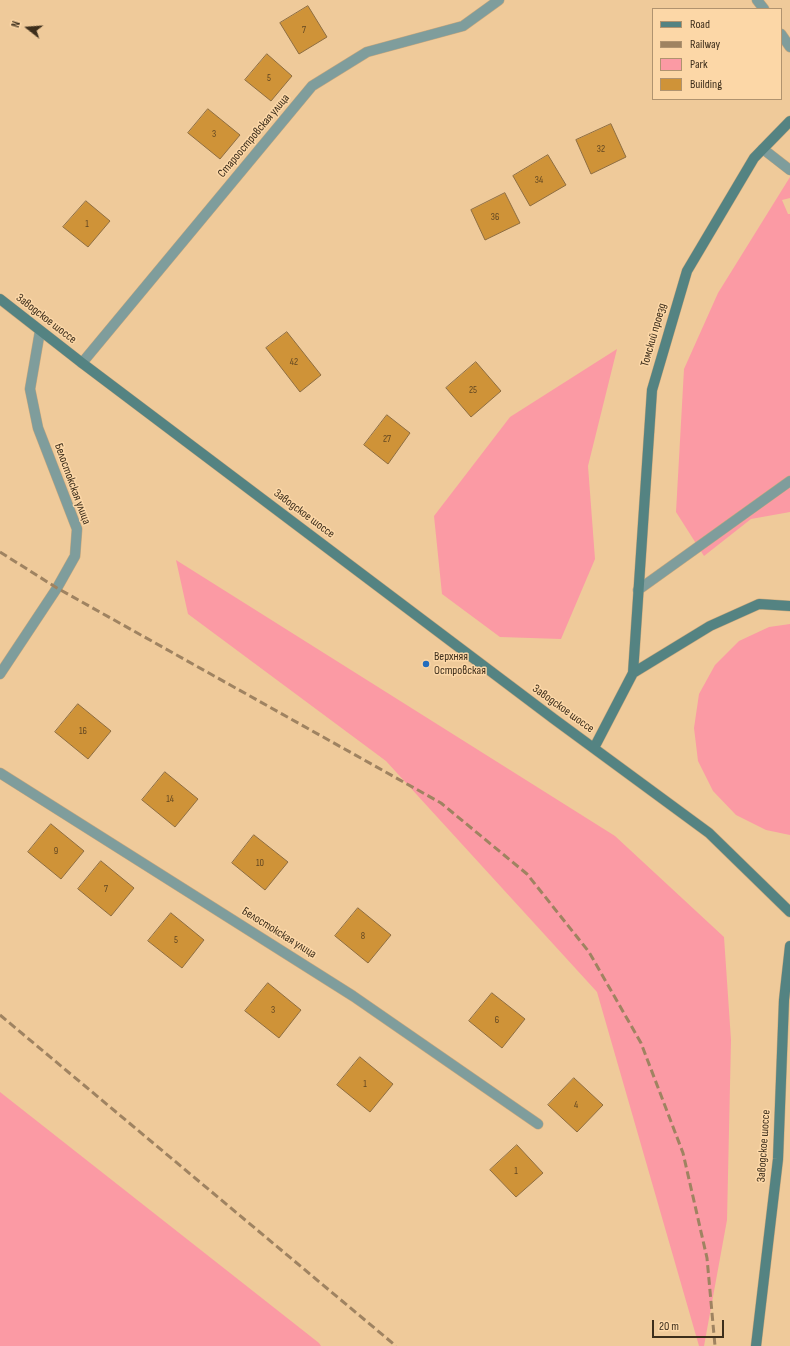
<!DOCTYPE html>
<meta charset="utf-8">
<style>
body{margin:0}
#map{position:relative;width:790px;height:1346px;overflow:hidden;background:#efca9a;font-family:"Sofia Sans Condensed",sans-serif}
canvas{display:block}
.legend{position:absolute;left:652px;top:8px;width:130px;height:92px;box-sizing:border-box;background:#fcd7a7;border:1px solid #b0936f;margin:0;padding:5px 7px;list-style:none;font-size:12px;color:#3d2e1b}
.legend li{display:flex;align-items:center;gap:8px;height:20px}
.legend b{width:20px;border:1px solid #b0936f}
.north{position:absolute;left:8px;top:8px;width:40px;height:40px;-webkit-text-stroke:3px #fcd7a7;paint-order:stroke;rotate:287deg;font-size:11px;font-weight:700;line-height:16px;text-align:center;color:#3d2e1b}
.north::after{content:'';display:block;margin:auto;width:14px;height:18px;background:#3d2e1b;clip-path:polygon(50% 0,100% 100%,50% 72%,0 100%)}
.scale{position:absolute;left:652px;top:1320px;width:72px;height:18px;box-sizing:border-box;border:2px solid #3d2e1b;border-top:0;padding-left:5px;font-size:12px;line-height:14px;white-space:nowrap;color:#3d2e1b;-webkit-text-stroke:3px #fcd7a7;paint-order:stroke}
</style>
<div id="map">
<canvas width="790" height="1346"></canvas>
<ul class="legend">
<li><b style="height:5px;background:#548382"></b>Road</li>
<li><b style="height:5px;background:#9f8361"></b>Railway</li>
<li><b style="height:11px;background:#fb9aa4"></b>Park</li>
<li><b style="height:11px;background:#cf9338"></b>Building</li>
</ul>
<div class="north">N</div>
<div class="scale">20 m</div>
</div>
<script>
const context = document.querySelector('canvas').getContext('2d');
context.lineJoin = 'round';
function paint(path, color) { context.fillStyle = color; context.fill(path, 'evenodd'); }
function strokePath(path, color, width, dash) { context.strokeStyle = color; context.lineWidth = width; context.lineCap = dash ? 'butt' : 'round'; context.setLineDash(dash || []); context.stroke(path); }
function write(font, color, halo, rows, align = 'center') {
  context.font = font + ' "Sofia Sans Condensed",sans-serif'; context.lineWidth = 3; context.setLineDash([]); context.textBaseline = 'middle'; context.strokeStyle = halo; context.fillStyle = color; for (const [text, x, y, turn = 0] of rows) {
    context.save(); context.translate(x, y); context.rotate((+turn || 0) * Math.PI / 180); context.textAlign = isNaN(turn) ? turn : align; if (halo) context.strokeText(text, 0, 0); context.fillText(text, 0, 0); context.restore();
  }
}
const green = new Path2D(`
 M 790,177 L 790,198 L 782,200 L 788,214 L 790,214 L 790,512 L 751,519 L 704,556 L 676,512 L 684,369 L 718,293 Z
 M 617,349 L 588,466 L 595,559 L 561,639 L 500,637 L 442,594 L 434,516 L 510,417 Z
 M 176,560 L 615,836 L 724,937 L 731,1040 L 727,1220 L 704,1346 L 699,1346 L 597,992 L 386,761 L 188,614 Z
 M 790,624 L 790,835 L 766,830 L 736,815 L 713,791 L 698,761 L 694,728 L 699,694 L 715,665 L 739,641 L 769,627 Z
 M 0,1092 L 319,1343 L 321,1346 L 0,1346 Z`);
const building = new Path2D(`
 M 308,6 L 327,37 L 299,54 L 280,23 Z
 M 267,54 L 292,76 L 271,101 L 245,80 Z
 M 208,109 L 240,135 L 220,159 L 188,133 Z
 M 611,124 L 626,157 L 591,174 L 576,140 Z
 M 548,155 L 566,185 L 530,206 L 513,176 Z
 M 505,193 L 520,223 L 485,240 L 471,210 Z
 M 86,201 L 110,221 L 88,247 L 63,227 Z
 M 287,332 L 321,375 L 300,392 L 266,348 Z
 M 476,362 L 501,391 L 471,417 L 446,388 Z
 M 387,415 L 410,433 L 388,464 L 364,445 Z
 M 78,704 L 111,731 L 88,759 L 55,732 Z
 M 165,772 L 198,799 L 175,827 L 142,800 Z
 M 51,824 L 84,851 L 61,879 L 28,852 Z
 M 254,835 L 288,862 L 265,890 L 232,863 Z
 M 101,861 L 134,888 L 111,916 L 78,889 Z
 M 358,908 L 391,935 L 368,963 L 335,936 Z
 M 171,913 L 204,940 L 182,968 L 148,941 Z
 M 268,983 L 301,1010 L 279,1038 L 245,1011 Z
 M 492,993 L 525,1019 L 502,1048 L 469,1021 Z
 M 360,1057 L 393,1084 L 370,1112 L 337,1085 Z
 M 574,1078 L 603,1105 L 577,1132 L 548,1105 Z
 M 517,1145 L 543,1173 L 516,1197 L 490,1170 Z`);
const lane = new Path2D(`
 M 757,0 L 764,9
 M 781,34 L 790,47
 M 763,149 L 790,170
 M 638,590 L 790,481`);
const street = new Path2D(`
 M 82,363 L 312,86 L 367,52 L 463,26 L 499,0
 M 0,674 L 57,588 L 75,556 L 77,529 L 38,428 L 30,389 L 40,331
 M 0,773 L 353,996 L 538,1124`);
const secondary = new Path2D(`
 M 0,299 L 82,363 L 554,719 L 709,833 L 790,912
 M 633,673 L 652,390 L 687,271 L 754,158 L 790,121
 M 594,748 L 633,673 L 710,626 L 759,604 L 790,606
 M 756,1346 L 778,1159 L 784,1000 L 790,946`);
const rail = new Path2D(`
 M 0,552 L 57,588 L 441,803 L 527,874 L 589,952 L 641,1043 L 683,1153 L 707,1258 L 715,1346
 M 0,1015 L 396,1346`);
const markers = [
 [426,664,4,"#236dbd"]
];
const numberNames = [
 ["7",304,30],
 ["5",269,78],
 ["3",214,134],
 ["32",601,149],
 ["34",539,180],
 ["36",495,217],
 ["1",87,224],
 ["42",294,362],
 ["25",473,390],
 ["27",387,439],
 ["16",83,731],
 ["14",170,799],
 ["9",56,851],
 ["10",260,863],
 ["7",106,889],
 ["8",363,936],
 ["5",176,940],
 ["3",273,1010],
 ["6",497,1020],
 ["1",365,1084],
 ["4",576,1105],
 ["1",516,1171]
];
const streetNames = [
 ["Староостровская улица",254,136,-50],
 ["Заводское шоссе",46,319,38],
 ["Томский проезд",654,335,-74],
 ["Белостокская улица",72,484,70],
 ["Заводское шоссе",304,514,37],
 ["Заводское шоссе",563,709,36],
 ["Белостокская улица",279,933,32],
 ["Заводское шоссе",764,1146,-86]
];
const poiNames = [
 ["Верхняя",434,657],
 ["Островская",434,671]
];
paint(green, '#fb9aa4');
paint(building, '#cf9338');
strokePath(building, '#8e6d40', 1);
strokePath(lane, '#c8a87e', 11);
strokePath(street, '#c8a87e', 11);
strokePath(secondary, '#c8a87e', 11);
strokePath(lane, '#7f9d9c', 10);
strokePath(street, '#7f9d9c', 10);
strokePath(secondary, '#548382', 10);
strokePath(rail, '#9f8361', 3, [8, 4]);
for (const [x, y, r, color] of markers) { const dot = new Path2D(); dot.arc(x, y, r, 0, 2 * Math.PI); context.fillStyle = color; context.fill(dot); strokePath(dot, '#fcd7a7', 1.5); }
write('10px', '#624722', null, numberNames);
write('12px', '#3d2e1b', '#fcd7a7', streetNames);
write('12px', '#3d2e1b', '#fcd7a7', poiNames, 'left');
</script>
